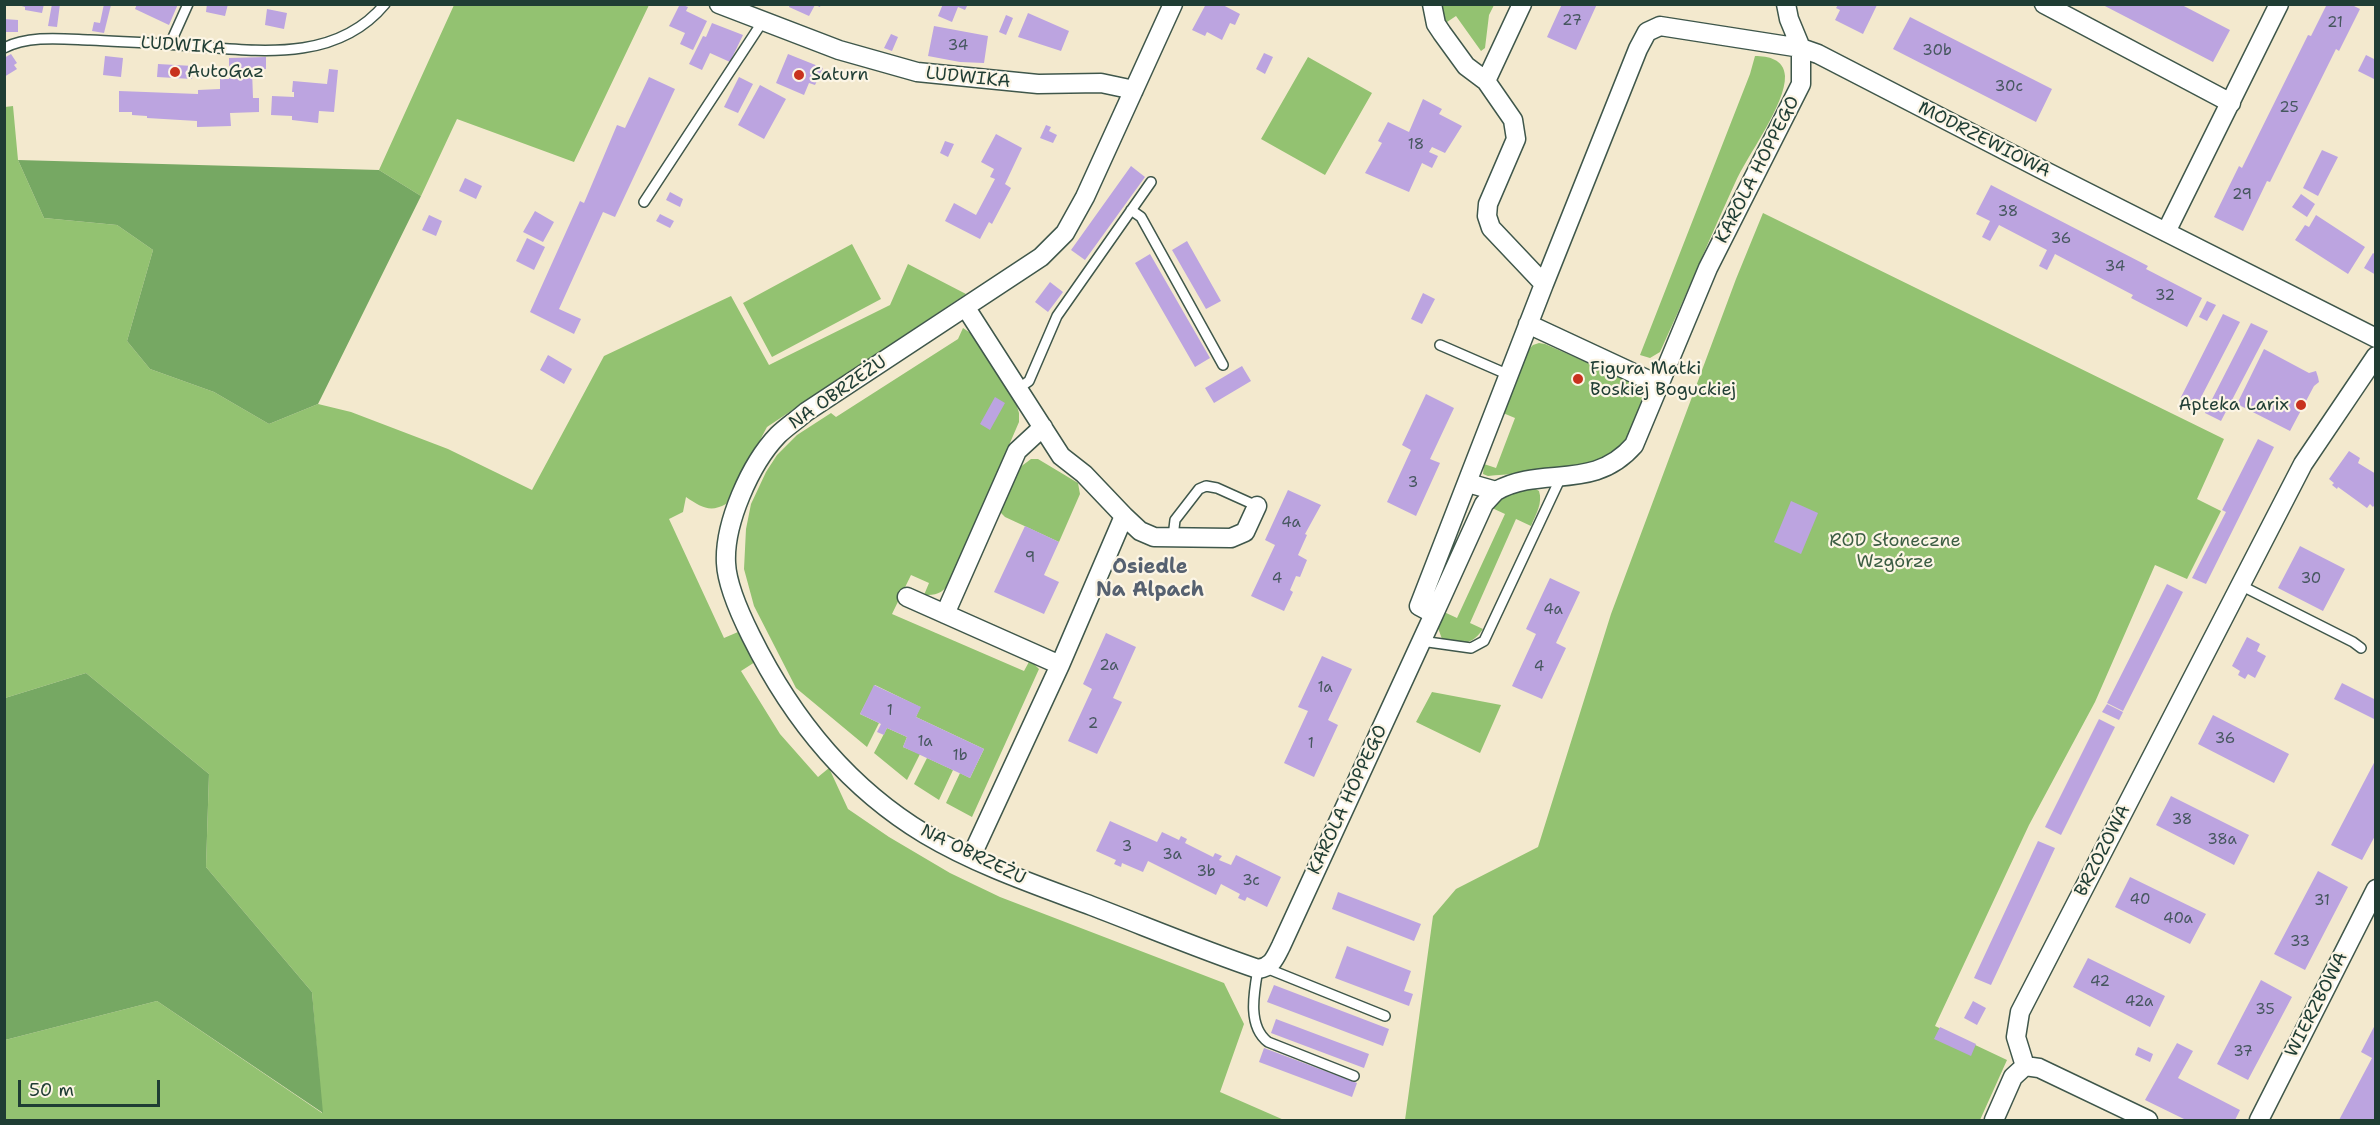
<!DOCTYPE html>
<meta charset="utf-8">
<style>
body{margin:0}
#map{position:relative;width:2380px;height:1125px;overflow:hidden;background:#f3e9ce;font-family:"Shantell Sans",sans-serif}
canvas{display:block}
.frame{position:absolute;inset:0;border:6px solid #1f3d34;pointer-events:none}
.scale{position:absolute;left:18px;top:1080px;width:142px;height:27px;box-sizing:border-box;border:3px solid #1f3d34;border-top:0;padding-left:8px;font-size:18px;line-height:21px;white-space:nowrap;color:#1f3d34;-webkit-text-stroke:4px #fcf5e5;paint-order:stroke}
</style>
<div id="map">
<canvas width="2380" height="1125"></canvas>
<div class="frame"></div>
<div class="scale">50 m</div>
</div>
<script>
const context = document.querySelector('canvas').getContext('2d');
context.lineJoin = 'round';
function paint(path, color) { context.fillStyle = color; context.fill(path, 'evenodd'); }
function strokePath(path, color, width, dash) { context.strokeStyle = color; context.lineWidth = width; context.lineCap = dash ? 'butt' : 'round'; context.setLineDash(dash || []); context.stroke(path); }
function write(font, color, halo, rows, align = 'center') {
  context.font = font + ' "Shantell Sans",sans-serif'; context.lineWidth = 4.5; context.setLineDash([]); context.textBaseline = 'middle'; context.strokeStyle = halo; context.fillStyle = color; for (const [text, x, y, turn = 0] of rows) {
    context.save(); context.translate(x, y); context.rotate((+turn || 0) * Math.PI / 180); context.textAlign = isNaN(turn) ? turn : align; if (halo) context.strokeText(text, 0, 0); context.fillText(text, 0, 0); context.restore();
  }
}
const green = new Path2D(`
 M 454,5 L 649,5 L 574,162 L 457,119 L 421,196 L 379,170 Z
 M 1438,5 L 1494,5 L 1489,15 L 1485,48 L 1481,51 L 1456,16 L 1444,24 Z
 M 1755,56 C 1768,56 1784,59 1785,76 C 1786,104 1747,156 1735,183 C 1709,239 1686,296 1660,352 L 1650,358 L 1640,355 L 1750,74 Z
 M 1308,57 L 1372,93 L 1325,175 L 1261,139 Z
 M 13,106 L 18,160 L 44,218 L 117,225 L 153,250 L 127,341 L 150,369 L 214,392 L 269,424 L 318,404 L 351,412 L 448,449 L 532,490 L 604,356 L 731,296 L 769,365 L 890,305 L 908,264 L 966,294 L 767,427 L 726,504 C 710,513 701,507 686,497 L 683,512 L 669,519 L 724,638 L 738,632 L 755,662 L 741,671 L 780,734 L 818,777 L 829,768 L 848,809 L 889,837 L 950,873 L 1000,897 L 1224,983 L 1244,1024 L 1220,1092 L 1284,1120 L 5,1120 L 5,1040 L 157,1001 L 322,1113 L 312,992 L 206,867 L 209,774 L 86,673 L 5,698 L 5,107 Z
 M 1763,213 L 2224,439 L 2197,499 L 2221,511 L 2187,579 L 2155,565 L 2095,702 L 2029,825 L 1935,1026 L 2007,1060 L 1980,1120 L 1405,1120 L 1433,916 L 1456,889 L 1538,847 L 1611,614 L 1736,279 Z
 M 852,244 L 881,299 L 772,357 L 743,303 Z
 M 963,328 L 972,334 L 1016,403 L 1019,413 L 1019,422 L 949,584 C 941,594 936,595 924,595 L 929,583 L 911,575 L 892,614 L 1024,671 L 1030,660 L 1039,669 L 972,817 L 946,803 L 960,773 L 970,778 L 984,749 L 916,717 L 920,707 L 875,685 L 860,714 L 879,723 L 867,747 L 796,688 L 754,606 L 744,569 L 746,529 L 751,504 L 766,472 L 777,455 L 797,435 L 831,413 L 836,417 L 958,339 Z
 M 1539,343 L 1545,344 L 1634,383 C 1646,393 1643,402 1637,416 C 1633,427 1629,439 1619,448 C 1591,472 1525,472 1488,476 L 1483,474 L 1484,464 L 1496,468 L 1515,418 L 1503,413 L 1528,350 L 1533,345 Z
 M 1031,459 L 1038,459 L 1078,483 L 1080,494 L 1059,542 L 1005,517 L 1001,513 L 1000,508 L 1019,468 Z
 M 1532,487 L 1539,491 C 1543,503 1536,514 1531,526 L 1516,519 L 1470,623 L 1483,629 C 1470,648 1462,642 1442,639 L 1438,628 L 1444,612 L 1457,618 L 1505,514 L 1492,508 C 1502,493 1515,491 1532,487 Z
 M 1432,692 L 1501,705 L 1480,753 L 1416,722 Z
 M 887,728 L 907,737 L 903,747 L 920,754 L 907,780 L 874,753 Z
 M 927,758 L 953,770 L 939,800 L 914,784 Z`);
const forest = new Path2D(`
 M 18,160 L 379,170 L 421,196 L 318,404 L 269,424 L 214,392 L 150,369 L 127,341 L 153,250 L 117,225 L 44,218 Z
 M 86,673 L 209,774 L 206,867 L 312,992 L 323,1113 L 157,1001 L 5,1040 L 5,698 Z`);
const building = new Path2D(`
 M 15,4 L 44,4 L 42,13 L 25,10 L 25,7 Z
 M 52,4 L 60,4 L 57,27 L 48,26 Z
 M 104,4 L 111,5 L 104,33 L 92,31 L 94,22 L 100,23 Z
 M 137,4 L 178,4 L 169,25 L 135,9 Z
 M 207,4 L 228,4 L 225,16 L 206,12 Z
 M 680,4 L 688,7 L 686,11 L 707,21 L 693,50 L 680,44 L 685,33 L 669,26 Z
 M 790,4 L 821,4 L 820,7 L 815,5 L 809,16 L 789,7 Z
 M 943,4 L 968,4 L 965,10 L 958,7 L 952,22 L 938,16 Z
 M 1206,4 L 1221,4 L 1240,14 L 1235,25 L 1230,23 L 1222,40 L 1207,32 L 1205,36 L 1192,30 Z
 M 1562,4 L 1597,4 L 1576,50 L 1547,37 Z
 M 2101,4 L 2180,4 L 2230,30 L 2213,62 Z
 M 2327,4 L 2350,4 L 2360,9 L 2339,51 L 2336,49 L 2270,182 L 2267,181 L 2243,231 L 2214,217 L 2239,166 L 2242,168 L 2308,35 L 2311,36 Z
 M 1838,5 L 1877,5 L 1863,34 L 1835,20 L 1840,10 L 1836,8 Z
 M 267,9 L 287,13 L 284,29 L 265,25 Z
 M 1028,13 L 1069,31 L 1061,51 L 1018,37 Z
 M 1006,15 L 1013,18 L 1006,35 L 999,32 Z
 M 1910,17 L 2052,89 L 2036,122 L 1893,49 Z
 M 4,19 L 18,20 L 18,32 L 4,32 Z
 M 712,23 L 743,35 L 730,62 L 710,53 L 702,70 L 689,64 L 703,36 L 706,37 Z
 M 934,26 L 988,36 L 984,63 L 960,62 L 928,56 Z
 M 891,34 L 898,37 L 892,51 L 884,48 Z
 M 1264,53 L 1273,57 L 1265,74 L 1256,69 Z
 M 11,54 L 17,63 L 14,65 L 17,69 L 4,77 L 4,58 Z
 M 788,54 L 823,68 L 815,85 L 809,83 L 804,95 L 776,83 Z
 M 2366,55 L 2376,60 L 2376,80 L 2358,71 Z
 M 105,56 L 123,58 L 121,77 L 103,75 Z
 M 266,57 L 266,69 L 252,70 L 253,98 L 259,98 L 259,112 L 230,113 L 231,126 L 197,127 L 197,121 L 147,118 L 147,116 L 132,115 L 132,112 L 119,112 L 119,91 L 198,94 L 198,90 L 220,89 L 220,79 L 229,79 L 229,58 Z
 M 158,64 L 193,66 L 192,79 L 157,77 Z
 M 329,69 L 338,70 L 334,112 L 319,111 L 318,123 L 292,120 L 292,116 L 271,115 L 272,96 L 294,97 L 294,92 L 292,92 L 293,81 L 327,84 Z
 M 649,77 L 675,89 L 615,217 L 603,212 L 559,309 L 581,319 L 574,334 L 530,312 L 580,201 L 584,203 L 617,125 L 625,128 Z
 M 739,77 L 753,84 L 738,113 L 724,107 Z
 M 760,85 L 786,99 L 764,139 L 738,125 Z
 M 1423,99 L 1442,109 L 1439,114 L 1462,126 L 1445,153 L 1432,147 L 1429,152 L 1438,156 L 1432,168 L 1422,163 L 1409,192 L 1365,173 L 1382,143 L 1378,141 L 1388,122 L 1409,132 Z
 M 1046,125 L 1051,127 L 1049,131 L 1057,135 L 1053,143 L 1040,138 Z
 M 996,134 L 1022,148 L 1005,184 L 1011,188 L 992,224 L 989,222 L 980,239 L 945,221 L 954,203 L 976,215 L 995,179 L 990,177 L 994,169 L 981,162 Z
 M 945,141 L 954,144 L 948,157 L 940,153 Z
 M 2322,150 L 2338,157 L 2318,196 L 2303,188 Z
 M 1131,166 L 1145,177 L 1085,260 L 1071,250 Z
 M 465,178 L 482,186 L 476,199 L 459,191 Z
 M 1991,185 L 2148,266 L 2146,269 L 2202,298 L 2187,327 L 2131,298 L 2133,295 L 2055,254 L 2047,270 L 2039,266 L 2047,250 L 1999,225 L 1990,241 L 1982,237 L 1990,221 L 1976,214 Z
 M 670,192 L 683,199 L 680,207 L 666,200 Z
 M 2301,194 L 2315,204 L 2307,217 L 2292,207 Z
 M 535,211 L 554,222 L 543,242 L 523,232 Z
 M 660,214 L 674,221 L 670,228 L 656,221 Z
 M 429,215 L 442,221 L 436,236 L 422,230 Z
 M 2316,215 L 2365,247 L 2348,274 L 2295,240 L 2305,225 L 2309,227 Z
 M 527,238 L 545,247 L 534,270 L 516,261 Z
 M 1187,241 L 1221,301 L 1206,309 L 1172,250 Z
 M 2373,253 L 2376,255 L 2376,275 L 2364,268 Z
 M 1150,254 L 1210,358 L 1195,367 L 1135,263 Z
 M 1050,282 L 1063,292 L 1048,312 L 1035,302 Z
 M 1423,293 L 1435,299 L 1422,324 L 1411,319 Z
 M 2207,301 L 2216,305 L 2207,321 L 2199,317 Z
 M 2223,314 L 2240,322 L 2196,407 L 2180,399 Z
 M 2251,323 L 2268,331 L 2221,421 L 2205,413 Z
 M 2264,349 L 2309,373 L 2316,371 L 2318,377 L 2319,382 L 2314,386 L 2290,431 L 2237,404 Z
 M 548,355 L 572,369 L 564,384 L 540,370 Z
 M 1242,366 L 1251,381 L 1214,403 L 1205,388 Z
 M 1426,394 L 1454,408 L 1430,459 L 1440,463 L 1416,516 L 1387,502 L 1411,450 L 1402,445 Z
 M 995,397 L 1005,403 L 990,430 L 980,424 Z
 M 2258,439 L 2274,447 L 2206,584 L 2192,578 L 2226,512 L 2222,510 Z
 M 2349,451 L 2360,458 L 2358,463 L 2376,474 L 2376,503 L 2373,507 L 2370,504 L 2367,508 L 2338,487 L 2337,489 L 2332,485 L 2334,483 L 2329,479 Z
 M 1288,490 L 1321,505 L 1305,534 L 1307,535 L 1298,555 L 1307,560 L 1300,577 L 1296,576 L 1290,590 L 1293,592 L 1284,611 L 1251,596 L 1275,545 L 1265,540 Z
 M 1791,501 L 1818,513 L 1801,554 L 1774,542 Z
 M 1025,526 L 1059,542 L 1044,575 L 1059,582 L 1044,614 L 994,592 Z
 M 2300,546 L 2345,569 L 2323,611 L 2278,588 Z
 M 1550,578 L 1580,592 L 1556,643 L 1566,648 L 1542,699 L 1512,686 L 1536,634 L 1526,629 Z
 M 2167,584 L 2183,592 L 2123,711 L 2107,703 Z
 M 1106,633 L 1136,647 L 1113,698 L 1122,702 L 1097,754 L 1068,741 L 1092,689 L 1083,684 Z
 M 2247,637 L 2260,644 L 2257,651 L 2266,656 L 2255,678 L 2248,674 L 2245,679 L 2238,675 L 2240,671 L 2232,666 Z
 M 1322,656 L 1352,669 L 1328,720 L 1338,725 L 1314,777 L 1284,763 L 1308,711 L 1298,707 Z
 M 2342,683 L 2376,700 L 2376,720 L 2334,699 Z
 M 874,685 L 921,707 L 916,717 L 984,749 L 970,778 L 903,747 L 907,737 L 887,728 L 884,735 L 877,732 L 881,724 L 860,714 Z
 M 2107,704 L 2123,712 L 2119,720 L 2102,712 Z
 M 2213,715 L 2289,754 L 2274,783 L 2198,744 Z
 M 2099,719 L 2115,727 L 2061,835 L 2045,827 Z
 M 2376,759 L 2376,834 L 2362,860 L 2331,845 Z
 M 2171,796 L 2249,835 L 2234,865 L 2156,825 Z
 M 1110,821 L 1157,842 L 1162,832 L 1179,840 L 1181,836 L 1187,839 L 1185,843 L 1213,857 L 1215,853 L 1222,856 L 1219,860 L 1231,865 L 1236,855 L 1281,877 L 1267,907 L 1247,897 L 1245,901 L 1238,898 L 1240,894 L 1221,884 L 1216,895 L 1148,861 L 1143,872 L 1122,863 L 1121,867 L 1114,864 L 1116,860 L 1096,851 Z
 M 2038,841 L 2055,848 L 1991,985 L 1974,978 Z
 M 2318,871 L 2348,887 L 2305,970 L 2274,954 Z
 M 2130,877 L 2206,914 L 2190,944 L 2115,907 Z
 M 1338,892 L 1421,924 L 1414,941 L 1332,909 Z
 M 1347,946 L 1411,971 L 1404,991 L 1413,994 L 1409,1006 L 1335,978 Z
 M 2088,958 L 2165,996 L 2150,1027 L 2073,987 Z
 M 2261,980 L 2292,997 L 2248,1080 L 2217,1064 Z
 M 1274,985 L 1389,1029 L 1383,1046 L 1267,1002 Z
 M 1973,1001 L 1986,1008 L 1977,1025 L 1964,1018 Z
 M 1276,1019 L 1369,1054 L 1364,1068 L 1271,1033 Z
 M 2376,1023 L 2376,1120 L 2339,1120 L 2372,1058 L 2361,1052 Z
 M 1940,1027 L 1976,1044 L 1971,1056 L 1934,1039 Z
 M 2177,1043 L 2193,1051 L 2178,1078 L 2240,1110 L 2235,1120 L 2186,1120 L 2145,1100 Z
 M 2138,1047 L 2153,1054 L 2150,1062 L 2135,1055 Z
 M 1264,1048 L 1357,1083 L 1352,1097 L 1259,1062 Z`);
const lane = new Path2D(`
 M 170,44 L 188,4
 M 4,48 C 29,35 63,39 90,40 C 124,42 158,43 191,46 C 258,51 336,63 385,4
 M 644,202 L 763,21
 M 1131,210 L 1141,217 L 1223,365
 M 1440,345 L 1509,375
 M 1019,388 L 1029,381 L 1057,316 L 1151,182
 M 1173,537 L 1175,520 L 1199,489 L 1206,486 L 1217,488 L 1257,506
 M 2240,585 L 2353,642 L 2361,648
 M 1421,641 L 1471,648 L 1484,641 L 1561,477
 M 1266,968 L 1385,1016
 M 1258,969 C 1254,992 1247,1026 1268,1042 L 1354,1076`);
const street = new Path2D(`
 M 719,4 L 839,50 L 917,72 L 1038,84 L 1101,83 L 1134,90
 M 1173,4 L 1085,197 L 1065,233 L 1041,257 L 806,412 C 797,420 786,427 778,435 C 750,464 724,524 726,563 C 727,586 741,616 751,636 C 791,717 847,787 925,834 C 977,865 1036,885 1092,906 C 1147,927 1202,950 1258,969 C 1272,967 1275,958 1281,946 L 1434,614 L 1419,606 L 1544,284 L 1491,228 L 1487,216 L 1488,204 L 1516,139 L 1513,120 L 1486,81 L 1466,66 L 1442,33 L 1436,24 L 1432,4
 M 2044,4 L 2231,103
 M 1486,81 L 1522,4
 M 2166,232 L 2279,4
 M 1544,284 L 1638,49 L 1647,32 L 1660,26 L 1801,48 L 1818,54 L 2039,168 L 2376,338
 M 966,308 L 1061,456 L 1084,474 L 1124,516 L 1060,665 L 971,857
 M 1528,324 L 1659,385
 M 1468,483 L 1496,491 C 1543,465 1593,492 1634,445 L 1708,268 L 1801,84 L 1801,48 L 1789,19 L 1786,4
 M 1124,516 L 1140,531 L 1154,537 L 1231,538 L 1245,532 L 1257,506
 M 907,597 L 1060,665
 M 945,614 L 1017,451 L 1043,427
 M 1434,614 L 1484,504 L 1496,491
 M 2025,1066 L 2016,1037 L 2020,1012 L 2303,464 L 2376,356
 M 2025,1066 L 2039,1068 L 2148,1120
 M 1994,1120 L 2013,1077 L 2025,1066
 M 2259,1120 L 2376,889`);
const markers = [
 [175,72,6,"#c8321e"],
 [799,75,6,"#c8321e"],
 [1578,379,6,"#c8321e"],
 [2301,405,6,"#c8321e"]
];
const numberNames = [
 ["27",1572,21],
 ["21",2335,23],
 ["34",958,46],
 ["30b",1937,51],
 ["30c",2009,87],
 ["25",2289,108],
 ["18",1416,145],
 ["29",2242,195],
 ["38",2008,212],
 ["36",2061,239],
 ["34",2115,267],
 ["32",2165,296],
 ["3",1413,483],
 ["4a",1291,523],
 ["9",1030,558],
 ["4",1277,579],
 ["30",2311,579],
 ["4a",1553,610],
 ["2a",1109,666],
 ["4",1539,667],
 ["1a",1325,688],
 ["1",890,711],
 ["2",1093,724],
 ["36",2225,739],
 ["1a",925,742],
 ["1",1311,744],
 ["1b",960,756],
 ["38",2182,820],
 ["38a",2222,840],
 ["3",1127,847],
 ["3a",1172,855],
 ["3b",1206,872],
 ["3c",1251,881],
 ["40",2140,900],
 ["31",2322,901],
 ["40a",2178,919],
 ["33",2300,942],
 ["42",2100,982],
 ["42a",2139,1002],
 ["35",2265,1010],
 ["37",2243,1052]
];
const streetNames = [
 ["LUDWIKA",183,46,4],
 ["LUDWIKA",968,78,6],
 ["MODRZEWIOWA",1984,140,27],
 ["KAROLA HOPPEGO",1758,170,-63],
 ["NA OBRZEŻU",838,393,-35],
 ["KAROLA HOPPEGO",1348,800,-65],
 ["BRZOZOWA",2103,851,-63],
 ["NA OBRZEŻU",973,855,26],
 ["WIERZBOWA",2317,1005,-63]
];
const poiNames = [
 ["AutoGaz",187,72],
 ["Saturn",811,75],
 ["Figura Matki",1590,369],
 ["Boskiej Boguckiej",1590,390],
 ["Apteka Larix",2289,405,"right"]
];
const parkNames = [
 ["ROD Słoneczne",1895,541],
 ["Wzgórze",1895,562]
];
const neighbourhoodNames = [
 ["Osiedle",1150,568],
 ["Na Alpach",1150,591]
];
paint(green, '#93c271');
paint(forest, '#76a863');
paint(building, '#bca4e0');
strokePath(lane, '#3f574b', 12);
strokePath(street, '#3f574b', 21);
strokePath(lane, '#fff', 9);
strokePath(street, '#fff', 18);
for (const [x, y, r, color] of markers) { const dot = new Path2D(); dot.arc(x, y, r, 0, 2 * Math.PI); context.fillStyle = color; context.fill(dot); strokePath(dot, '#fcf5e5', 2); }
write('15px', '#46575f', null, numberNames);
write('18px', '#1f3d34', '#fcf5e5', streetNames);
write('18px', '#1f3d34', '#fcf5e5', poiNames, 'left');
write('18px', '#3c5e43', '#fcf5e5', parkNames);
write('bold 20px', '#566170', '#fcf5e5', neighbourhoodNames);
</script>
